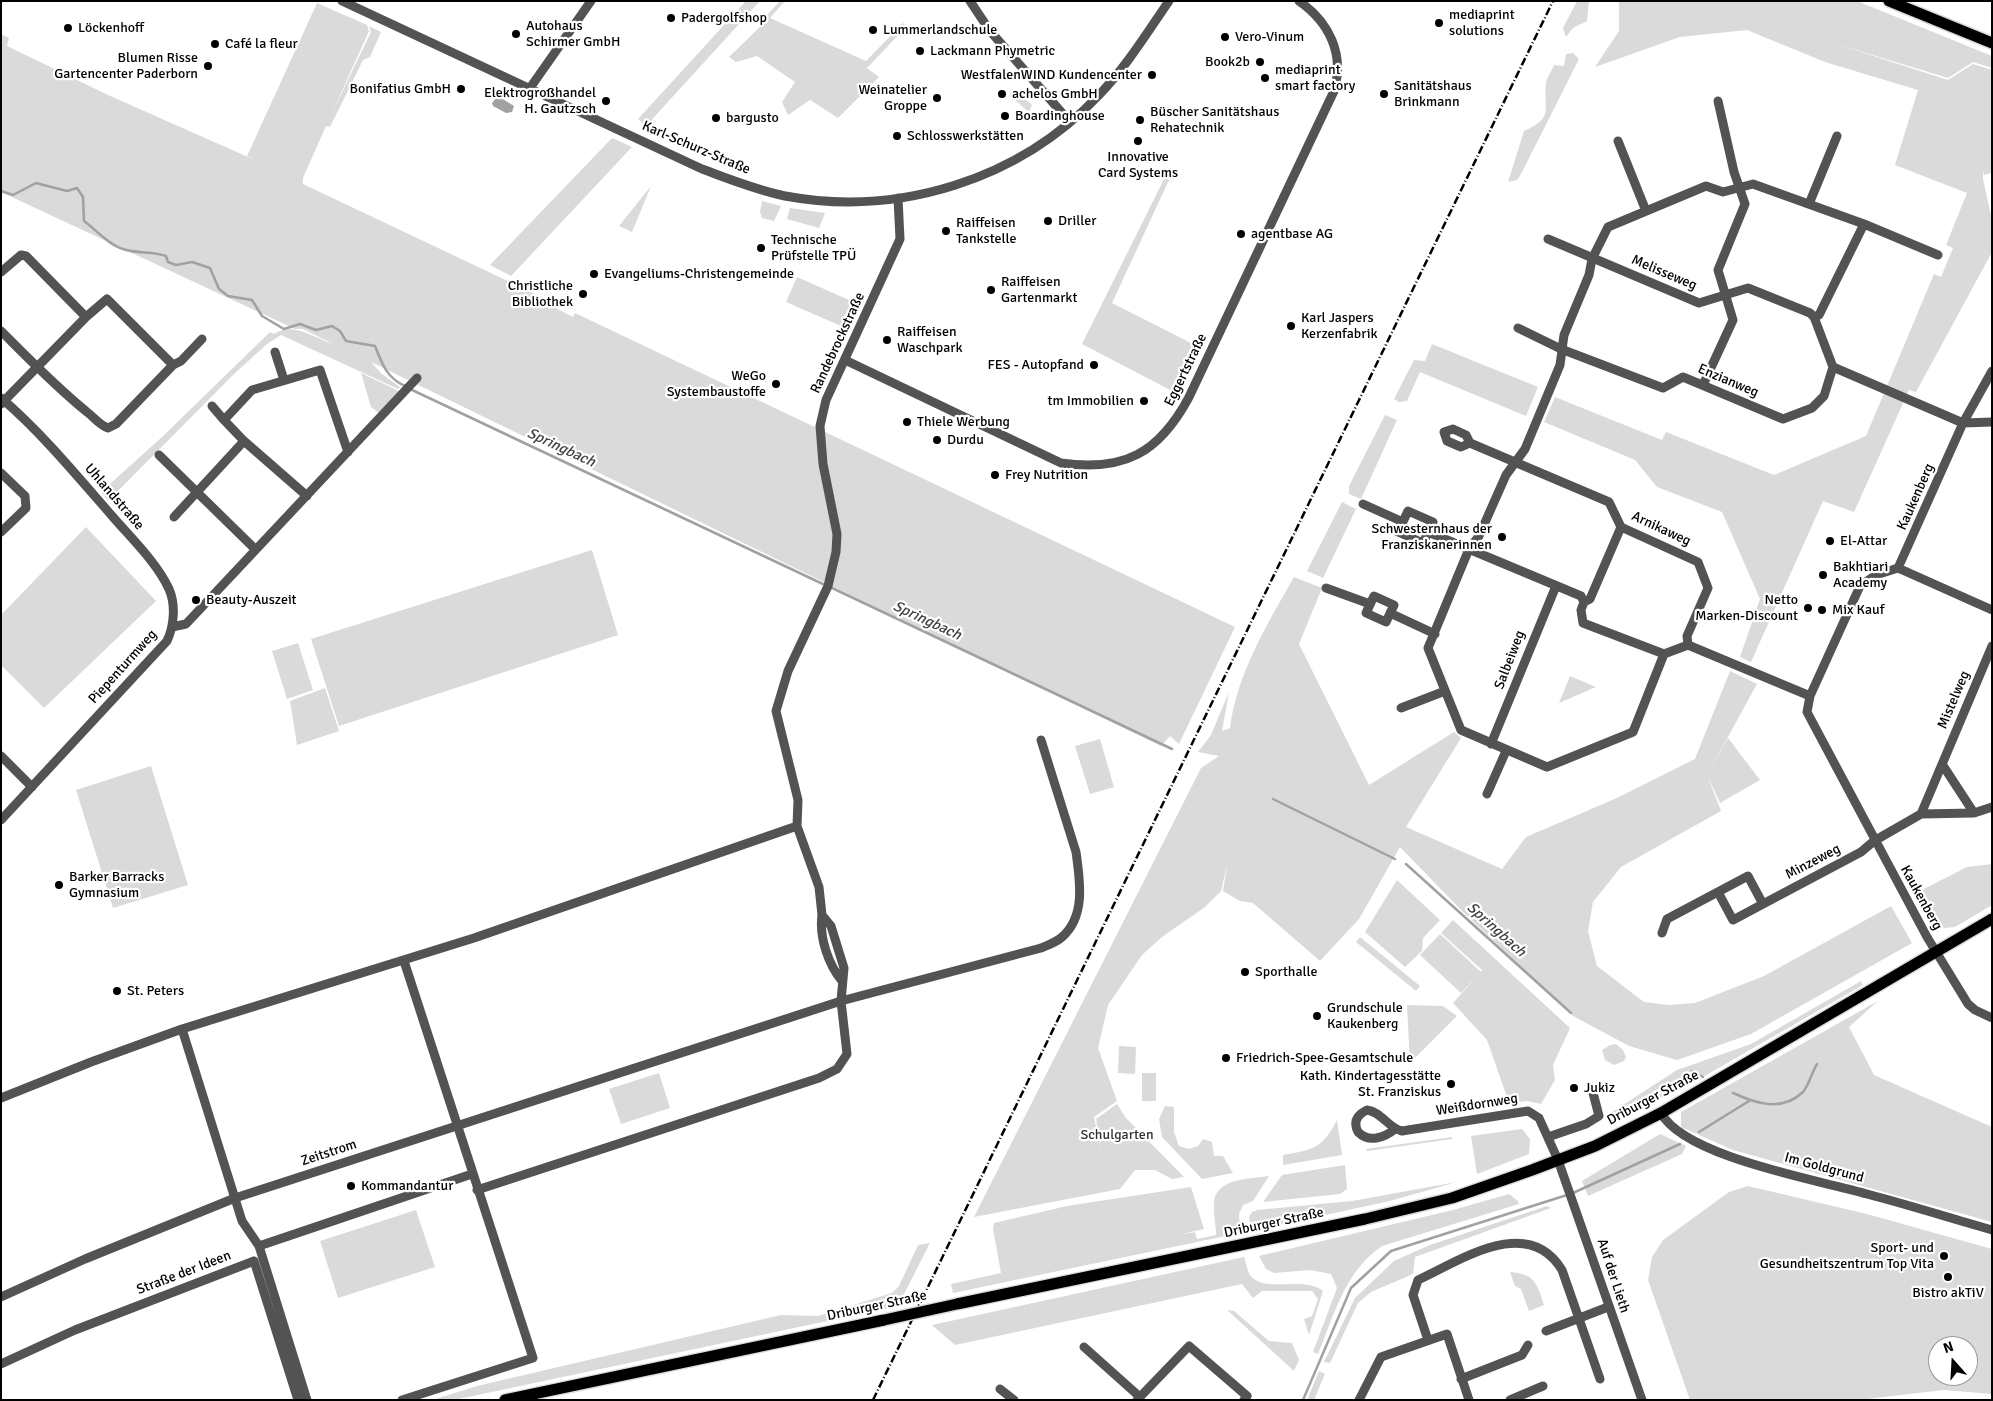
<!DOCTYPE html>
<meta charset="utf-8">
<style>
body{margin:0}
#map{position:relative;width:1993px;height:1401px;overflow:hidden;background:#fff;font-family:Signika,sans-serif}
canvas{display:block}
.frame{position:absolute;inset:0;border:2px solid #000;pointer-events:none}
.north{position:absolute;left:1928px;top:1336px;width:50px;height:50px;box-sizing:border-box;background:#fff;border:1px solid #999;border-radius:50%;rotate:341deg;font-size:14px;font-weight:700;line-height:20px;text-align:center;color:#000}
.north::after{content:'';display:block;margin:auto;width:18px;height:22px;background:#000;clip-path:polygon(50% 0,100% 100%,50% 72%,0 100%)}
</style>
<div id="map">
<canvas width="1993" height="1401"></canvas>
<div class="frame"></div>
<div class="north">N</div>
</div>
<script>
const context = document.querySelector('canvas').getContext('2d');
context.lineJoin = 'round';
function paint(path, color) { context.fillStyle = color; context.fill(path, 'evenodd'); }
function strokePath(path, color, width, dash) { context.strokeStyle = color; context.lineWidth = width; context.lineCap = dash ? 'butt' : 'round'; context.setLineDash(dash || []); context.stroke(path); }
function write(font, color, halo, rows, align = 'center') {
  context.font = font + ' Signika,sans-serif'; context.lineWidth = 4.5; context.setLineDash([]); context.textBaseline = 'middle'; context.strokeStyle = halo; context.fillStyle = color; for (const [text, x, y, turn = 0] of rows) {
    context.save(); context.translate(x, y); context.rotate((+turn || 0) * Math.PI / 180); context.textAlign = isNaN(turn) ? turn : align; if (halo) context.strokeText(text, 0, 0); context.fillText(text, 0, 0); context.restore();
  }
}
const green = new Path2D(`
 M 746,1 L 760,1 L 646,126 L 638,119 Z
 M 780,1 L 785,1 L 770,18 L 866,61 L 903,23 L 907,26 L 867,68 L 879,77 L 838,118 L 810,100 L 788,115 L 782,102 L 795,82 L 757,56 L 736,62 L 729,57 L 766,21 L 764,18 Z
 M 1577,1 L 1589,1 L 1587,21 L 1573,28 L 1566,37 L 1563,28 Z
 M 1619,1 L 1857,1 L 1992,56 L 1992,68 L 1973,62 L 1948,78 L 1833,43 L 1948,80 L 1973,64 L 1992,70 L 1992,173 L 1984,175 L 1983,170 L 1983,179 L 1992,220 L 1992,252 L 1916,392 L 1909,390 L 1854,512 L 1823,501 L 1751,662 L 1740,657 L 1760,599 L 1722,512 L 1657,487 L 1635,460 L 1544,422 L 1555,397 L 1662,440 L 1666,432 L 1774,475 L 1866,436 L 1934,274 L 1941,277 L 1953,248 L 1946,245 L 1967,193 L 1895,165 L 1918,90 L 1825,62 L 1747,30 L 1680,37 L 1595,67 L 1619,31 Z
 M 317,3 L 367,25 L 369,31 L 332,113 L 371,32 L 369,26 L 381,32 L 370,57 L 363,60 L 330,127 L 326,126 L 303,178 L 303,184 L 550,301 L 549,305 L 573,317 L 575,313 L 1235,627 L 1179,744 L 1170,736 L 1161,746 L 371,362 L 382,374 L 400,387 L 398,389 L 281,335 L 267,344 L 234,374 L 108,501 L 101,492 L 162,437 L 270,332 L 274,334 C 294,321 315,339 333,344 L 303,329 L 295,329 L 1,192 L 1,34 L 9,38 L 7,46 L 108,95 L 257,161 L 247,156 Z
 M 1573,53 L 1579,59 L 1521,174 L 1517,180 L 1508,182 L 1524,131 C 1555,117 1543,111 1546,83 C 1547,77 1552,71 1554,65 L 1564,66 L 1566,54 Z
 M 1014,89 L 1032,105 L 1029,112 L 1009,95 Z
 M 612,138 L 632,147 L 511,276 L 490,265 Z
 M 1165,177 L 1169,180 L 1112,303 L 1197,346 L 1174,392 L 1082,344 Z
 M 651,186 L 632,232 L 619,226 Z
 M 762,201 L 781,206 L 774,221 L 762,218 L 760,212 Z
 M 790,208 L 825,213 L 819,228 L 787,219 Z
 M 797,277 L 858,304 L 848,329 L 786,302 Z
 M 1432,344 L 1538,387 L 1526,416 L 1420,372 L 1407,401 L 1399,402 L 1394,399 L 1414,360 L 1425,361 Z
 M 361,373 L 399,391 L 379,413 L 371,407 Z
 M 1385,415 L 1397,420 L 1361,499 L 1349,494 L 1349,486 Z
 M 1342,502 L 1356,509 L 1323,578 L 1307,571 Z
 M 86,527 L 156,601 L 44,708 L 1,665 L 1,615 Z
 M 592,550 L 618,635 L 339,726 L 311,639 Z
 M 1294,577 L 1322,588 L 1299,644 L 1369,785 L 1454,732 L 1461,738 L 1406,827 L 1502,869 L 1526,837 L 1617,798 L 1695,759 L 1730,671 L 1757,684 L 1707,775 L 1721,811 L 1621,867 L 1593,902 L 1588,931 L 1597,966 L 1644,1002 L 1669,1005 L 1695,1003 L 1764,976 L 1891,906 L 1912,943 L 1751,1034 L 1677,1060 L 1629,1046 L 1573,1016 L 1460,909 L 1400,847 L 1359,919 L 1320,961 L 1253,903 L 1240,901 L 1223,891 L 1227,865 L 1221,891 L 1205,907 L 1162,937 L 1142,955 L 1108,1005 L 1098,1048 L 1117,1101 L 1094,1117 L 1101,1151 L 1096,1119 L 1117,1104 L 1126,1118 L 1184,1177 L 1172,1179 L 1155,1170 L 1135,1170 L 1120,1189 L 974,1217 L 1201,768 L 1219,756 L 1198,752 L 1211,735 L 1229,692 L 1222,731 L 1230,728 C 1237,673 1267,625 1294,577 Z
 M 298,643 L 313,690 L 287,699 L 272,651 Z
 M 1570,676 L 1596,687 L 1559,703 Z
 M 325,688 L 339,731 L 297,745 L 290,701 Z
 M 1728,738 L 1760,780 L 1720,803 L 1707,775 Z
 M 1100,739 L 1114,787 L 1090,794 L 1075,746 Z
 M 151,766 L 188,885 L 113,908 L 76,790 Z
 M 1992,864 L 1992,905 L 1955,927 L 1944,928 L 1916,893 L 1967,867 Z
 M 1397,880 L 1440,920 L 1423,938 L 1422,951 L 1405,967 L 1365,932 Z
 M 1453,920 L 1570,1028 L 1553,1065 L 1555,1080 L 1541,1104 L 1526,1101 L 1512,1103 L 1508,1100 L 1487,1040 L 1453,1003 L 1479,974 L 1461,993 L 1420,955 L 1440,934 L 1481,972 L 1482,970 L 1441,933 Z
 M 1360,937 L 1420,986 L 1416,991 L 1356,942 Z
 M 1861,981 L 1863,985 L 1682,1089 L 1609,1119 L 1606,1116 L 1677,1070 L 1751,1044 Z
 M 1878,1001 L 1849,1027 L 1874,1075 L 1992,1127 L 1992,1222 L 1733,1150 L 1681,1127 L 1681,1112 Z
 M 1407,1005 L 1443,1006 L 1457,1016 L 1410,1063 Z
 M 1616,1044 L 1623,1050 L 1626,1057 L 1624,1061 L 1614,1065 L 1605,1060 L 1602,1050 L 1610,1045 Z
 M 1119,1046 L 1136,1047 L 1135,1074 L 1118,1073 Z
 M 659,1073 L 670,1108 L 621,1124 L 609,1089 Z
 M 1142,1073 L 1156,1073 L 1156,1101 L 1142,1101 Z
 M 1165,1106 L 1174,1107 L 1174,1132 L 1179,1146 L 1189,1149 L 1198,1146 L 1203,1139 L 1212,1142 L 1214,1156 L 1223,1156 L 1233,1173 L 1202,1179 L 1162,1137 L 1159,1119 Z
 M 1337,1120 L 1342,1155 L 1283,1165 L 1283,1155 C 1313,1150 1323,1148 1337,1120 Z
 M 1522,1129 L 1530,1139 L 1529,1154 L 1477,1174 L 1471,1136 Z
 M 1660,1134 L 1686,1146 L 1682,1154 L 1588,1196 L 1582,1181 Z
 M 1452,1137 L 1452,1139 L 1367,1151 L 1366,1149 Z
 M 1345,1165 L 1347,1189 L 1340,1194 L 1263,1202 L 1282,1175 Z
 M 1269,1176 L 1253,1201 L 1243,1205 L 1239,1214 L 1240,1233 L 953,1293 L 951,1284 L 1001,1273 L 993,1229 L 994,1223 L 1067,1206 L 1191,1187 L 1204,1229 L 1178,1235 L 1195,1232 L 1197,1239 L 1216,1235 C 1216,1225 1213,1213 1214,1203 C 1215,1178 1250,1179 1269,1176 Z
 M 1457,1182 L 1390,1201 L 1251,1231 L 1249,1217 L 1252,1212 L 1257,1210 L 1352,1201 Z
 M 1748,1186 L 1867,1214 L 1992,1249 L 1992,1394 L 1944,1390 L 1858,1400 L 1690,1400 L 1648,1280 L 1652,1257 L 1663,1240 L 1729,1192 ZM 1938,1346 L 1968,1346 L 1968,1376 L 1938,1376 Z
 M 1509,1194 L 1518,1201 L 1519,1204 L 1382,1246 C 1345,1271 1334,1315 1318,1354 L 1313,1352 L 1337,1288 L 1331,1274 L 1310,1270 L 1274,1273 L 1266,1269 L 1259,1256 L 1453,1210 Z
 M 1547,1206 L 1551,1208 L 1415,1257 L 1413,1274 L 1371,1292 L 1358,1303 L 1330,1363 L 1324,1362 L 1355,1298 L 1394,1261 L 1430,1245 Z
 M 416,1210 L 435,1267 L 338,1298 L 320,1241 Z
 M 930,1243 L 898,1306 L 454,1400 L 432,1400 L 477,1386 L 781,1315 L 818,1316 L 892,1293 L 899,1286 L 918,1245 Z
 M 1244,1257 C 1246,1262 1247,1270 1250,1275 C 1264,1294 1304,1275 1323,1291 L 1309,1335 L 1304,1319 L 1312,1316 L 1318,1299 L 1312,1291 L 1262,1291 L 1253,1298 L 1242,1284 L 955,1345 L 932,1325 Z
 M 1510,1272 C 1535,1274 1537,1283 1544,1305 L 1529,1311 L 1521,1289 L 1515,1286 Z
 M 1227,1310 L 1234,1311 L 1269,1341 L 1292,1343 L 1299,1360 L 1294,1371 Z
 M 1319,1371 L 1325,1374 L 1314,1400 L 1307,1400 Z`);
const water = new Path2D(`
 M 496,98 L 501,98 L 514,106 L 512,112 L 506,113 L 493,106 L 492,103 Z`);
const stream = new Path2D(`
 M 1,191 L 13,195 L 36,183 L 67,191 L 77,188 L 83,197 L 84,221 C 95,229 109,245 123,249 C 137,254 152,251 166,256 L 168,262 L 176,265 L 192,262 L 210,268 L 219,289 L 228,296 L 252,300 L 262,316 L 284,329 L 300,324 L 316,330 L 332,326 L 340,331 L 346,341 L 375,346 C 382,364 387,378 405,386
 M 410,389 L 825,585
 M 830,587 L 1172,749
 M 1273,799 L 1395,859
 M 1406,864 L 1571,1013
 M 1692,1071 L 1703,1077
 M 1733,1093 C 1757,1104 1782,1112 1803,1092 C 1809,1085 1812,1072 1817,1064
 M 1699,1132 L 1749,1101
 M 1573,1193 L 1680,1144
 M 1303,1400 L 1351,1288 L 1391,1251 L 1567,1195`);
const minor = new Path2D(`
 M 342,1 L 702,169 C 729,179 756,190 785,196 C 899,217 1019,180 1099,95 C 1126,67 1147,33 1169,1
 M 970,1 L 990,31 L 1070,122
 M 530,88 L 591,1
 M 1618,141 L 1646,211
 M 1809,204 L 1837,136
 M 1548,239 L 1699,303 L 1748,288 L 1810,313 L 1814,317
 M 1,272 L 21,255 L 26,256 L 86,317
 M 1814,317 L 1819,315 L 1864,224
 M 1518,328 L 1561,349 L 1663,388 L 1683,377 L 1783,419 L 1812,408 L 1824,396 L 1833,367 L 1814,317
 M 1,331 C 29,359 56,387 87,412 C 95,418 99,425 108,428 L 116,424 L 173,365 L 107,299 L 86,317 L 1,404
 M 275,352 L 284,380
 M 845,360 L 1061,463 C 1124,472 1159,453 1189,397 L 1334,91 C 1345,54 1329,22 1299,1
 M 173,365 L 181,361 L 202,339
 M 1833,367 L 1963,423 L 1992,371
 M 1703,385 L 1733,320 L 1718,270 L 1745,204 L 1734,172 L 1718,101
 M 1,398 C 42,433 78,477 113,517 C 132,539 157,563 169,589 C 176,605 174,626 167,641 L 1,820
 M 212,406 L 224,420
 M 1992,422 L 1963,423 L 1898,568 L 1876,575 L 1860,586 L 1810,696 L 1807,712 L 1927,937 L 1968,1004 L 1975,1010 L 1992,1018
 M 1470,443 L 1461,447 L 1447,441 L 1444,432 L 1453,429 L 1466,435 L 1470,443 L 1609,502 L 1621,527 L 1698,562 L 1708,588 L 1687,636 L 1688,645 L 1810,696
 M 159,455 L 255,549
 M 1,473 L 25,496 L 26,508 L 1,532
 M 307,496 L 244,441 L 224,420 L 252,390 L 320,370 L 348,452
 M 1363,504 L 1403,522
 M 1408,511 L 1433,522 L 1423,543 L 1398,532 Z
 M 174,517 L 244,441
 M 1621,527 L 1590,599 L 1584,602 L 1581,610 L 1583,623 L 1664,654
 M 1428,532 L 1581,596 L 1584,602
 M 1898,568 L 1992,610
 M 1326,588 L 1370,604
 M 1374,596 L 1394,605 L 1386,622 L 1366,613 Z
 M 1390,613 L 1435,634
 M 172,627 L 186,624 L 417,378
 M 1688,645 L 1664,654 L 1633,732 L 1547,767 L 1461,730 L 1428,648 L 1469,549 L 1479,536 L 1506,475 L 1525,449 L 1560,365 L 1564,335 L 1589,275 L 1592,259 L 1608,227 L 1706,186 L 1723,192 L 1753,184 L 1864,224 L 1938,255
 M 1401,708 L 1445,691
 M 1491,744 L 1556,586
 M 1,756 L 32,787
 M 1942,764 L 1974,813
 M 1487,794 L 1506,751
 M 1921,814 L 1974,813 L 1992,807
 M 1718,892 L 1733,920 L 1763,904
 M 822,915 C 819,937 828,964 842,981
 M 1662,933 L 1667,919 L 1748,876 L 1763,904 L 1861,852 L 1874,841 L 1921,814 L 1992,646
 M 182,1029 L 242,1221 L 259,1246 L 307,1400
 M 1,1098 L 91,1062 L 182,1029 L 474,938 L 797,826 L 798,800 L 776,711 L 788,671 L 828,586 L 836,552 L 837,534 L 823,464 L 820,426 L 826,400 L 900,239 L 898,198
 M 1661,1113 C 1685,1157 1818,1180 1867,1194 C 1909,1205 1950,1218 1992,1230
 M 1395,1129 C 1384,1138 1369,1143 1358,1132 C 1353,1122 1357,1115 1367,1110 C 1382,1112 1388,1128 1402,1131 L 1528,1111 L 1539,1118 L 1558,1160 L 1642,1400
 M 1548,1137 L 1586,1124 L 1599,1116 L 1592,1089
 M 477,1190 L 819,1078 L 837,1069 L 847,1054 L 841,1001 L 844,968 L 831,926 L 822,915 L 819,887 L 797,826
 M 259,1246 L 472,1174
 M 254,1261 L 298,1400
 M 1,1297 L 85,1259 L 235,1198 L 841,1001 L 1041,948 C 1048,945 1057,942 1062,937 C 1086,916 1080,881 1076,852 L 1041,740
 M 1546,1331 L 1608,1307
 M 1428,1340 L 1413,1295 L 1418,1280 C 1461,1260 1528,1214 1562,1270 L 1600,1379
 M 1084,1347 L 1140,1397
 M 1,1364 L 75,1330 L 254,1261
 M 1461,1379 L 1522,1355 L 1528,1345
 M 1000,1389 L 1014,1400
 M 402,1400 L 533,1358 L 404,961
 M 1137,1400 L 1189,1346 L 1247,1396 L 1244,1400
 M 1359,1400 L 1381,1357 L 1447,1334 L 1469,1400
 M 1510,1400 L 1543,1386`);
const major = new Path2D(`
 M 1889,1 L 1992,43
 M 957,1304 L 1365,1219 L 1452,1198 L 1532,1170 L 1595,1146 L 1661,1113 L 1992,919
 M 505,1400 L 884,1320`);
const rail = new Path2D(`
 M 873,1400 L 1553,1`);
const majorBridge = new Path2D(`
 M 884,1320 L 957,1304`);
const markers = [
 [671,18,5,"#000"],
 [1439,23,5,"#000"],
 [68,28,5,"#000"],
 [873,30,5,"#000"],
 [516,34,5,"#000"],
 [1225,37,5,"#000"],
 [215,44,5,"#000"],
 [920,51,5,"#000"],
 [1260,62,5,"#000"],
 [208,66,5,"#000"],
 [1152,75,5,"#000"],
 [1265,78,5,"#000"],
 [461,89,5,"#000"],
 [1002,94,5,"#000"],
 [1384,94,5,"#000"],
 [937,98,5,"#000"],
 [606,101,5,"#000"],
 [1005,116,5,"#000"],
 [716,118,5,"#000"],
 [1140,120,5,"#000"],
 [897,136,5,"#000"],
 [1138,141,5,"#000"],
 [1048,221,5,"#000"],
 [946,231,5,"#000"],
 [1241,234,5,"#000"],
 [761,248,5,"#000"],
 [594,274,5,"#000"],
 [991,290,5,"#000"],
 [583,294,5,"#000"],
 [1291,326,5,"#000"],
 [887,340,5,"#000"],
 [1094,365,5,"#000"],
 [776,384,5,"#000"],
 [1144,401,5,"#000"],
 [907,422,5,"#000"],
 [937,440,5,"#000"],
 [995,475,5,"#000"],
 [1502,537,5,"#000"],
 [1830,541,5,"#000"],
 [1823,575,5,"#000"],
 [196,600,5,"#000"],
 [1808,608,5,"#000"],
 [1822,610,5,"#000"],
 [59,885,5,"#000"],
 [1245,972,5,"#000"],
 [117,991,5,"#000"],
 [1317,1016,5,"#000"],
 [1226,1058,5,"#000"],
 [1451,1084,5,"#000"],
 [1574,1088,5,"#000"],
 [351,1186,5,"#000"],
 [1944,1256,5,"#000"],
 [1948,1277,5,"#000"]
];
const poiNames = [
 ["mediaprint",1449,15],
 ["solutions",1449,31],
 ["Padergolfshop",681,18],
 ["Autohaus",526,26],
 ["Schirmer GmbH",526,42],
 ["Löckenhoff",78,28],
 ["Lummerlandschule",883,30],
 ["Vero-Vinum",1235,37],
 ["Café la fleur",225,44],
 ["Lackmann Phymetric",930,51],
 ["Blumen Risse",198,58,"right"],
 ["Gartencenter Paderborn",198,74,"right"],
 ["Book2b",1250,62,"right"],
 ["mediaprint",1275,70],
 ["smart factory",1275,86],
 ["WestfalenWIND Kundencenter",1142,75,"right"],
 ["Sanitätshaus",1394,86],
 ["Brinkmann",1394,102],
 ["Bonifatius GmbH",451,89,"right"],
 ["Weinatelier",927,90,"right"],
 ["Groppe",927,106,"right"],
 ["Elektrogroßhandel",596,93,"right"],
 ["H. Gautzsch",596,109,"right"],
 ["achelos GmbH",1012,94],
 ["Büscher Sanitätshaus",1150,112],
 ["Rehatechnik",1150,128],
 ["Boardinghouse",1015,116],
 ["bargusto",726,118],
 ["Schlosswerkstätten",907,136],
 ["Innovative",1138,157,"center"],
 ["Card Systems",1138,173,"center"],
 ["Driller",1058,221],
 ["Raiffeisen",956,223],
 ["Tankstelle",956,239],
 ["agentbase AG",1251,234],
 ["Technische",771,240],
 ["Prüfstelle TPÜ",771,256],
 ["Evangeliums-Christengemeinde",604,274],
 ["Raiffeisen",1001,282],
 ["Gartenmarkt",1001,298],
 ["Christliche",573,286,"right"],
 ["Bibliothek",573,302,"right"],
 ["Karl Jaspers",1301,318],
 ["Kerzenfabrik",1301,334],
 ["Raiffeisen",897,332],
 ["Waschpark",897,348],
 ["FES - Autopfand",1084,365,"right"],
 ["WeGo",766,376,"right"],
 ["Systembaustoffe",766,392,"right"],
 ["tm Immobilien",1134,401,"right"],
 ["Thiele Werbung",917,422],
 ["Durdu",947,440],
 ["Frey Nutrition",1005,475],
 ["Schwesternhaus der",1492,529,"right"],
 ["Franziskanerinnen",1492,545,"right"],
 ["El-Attar",1840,541],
 ["Bakhtiari",1833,567],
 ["Academy",1833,583],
 ["Beauty-Auszeit",206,600],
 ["Netto",1798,600,"right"],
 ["Marken-Discount",1798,616,"right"],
 ["Mix Kauf",1832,610],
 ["Barker Barracks",69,877],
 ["Gymnasium",69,893],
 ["Sporthalle",1255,972],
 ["St. Peters",127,991],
 ["Grundschule",1327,1008],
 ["Kaukenberg",1327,1024],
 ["Friedrich-Spee-Gesamtschule",1236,1058],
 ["Kath. Kindertagesstätte",1441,1076,"right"],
 ["St. Franziskus",1441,1092,"right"],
 ["Jukiz",1584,1088],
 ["Kommandantur",361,1186],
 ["Sport- und",1934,1248,"right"],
 ["Gesundheitszentrum Top Vita",1934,1264,"right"],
 ["Bistro akTiV",1948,1293,"center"]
];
const streetNames = [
 ["Karl-Schurz-Straße",696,148,23],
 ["Melisseweg",1664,273,23],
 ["Randebrockstraße",838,343,-65],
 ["Eggertstraße",1186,370,-64],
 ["Enzianweg",1728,381,23],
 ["Uhlandstraße",114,497,49],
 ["Kaukenberg",1916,497,-66],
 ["Arnikaweg",1661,529,25],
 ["Salbeiweg",1510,660,-69],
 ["Piepenturmweg",123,667,-48],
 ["Mistelweg",1954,700,-67],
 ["Minzeweg",1813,862,-28],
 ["Kaukenberg",1921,898,61],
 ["Driburger Straße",1653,1098,-28],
 ["Weißdornweg",1477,1105,-9],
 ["Zeitstrom",329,1153,-18],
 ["Im Goldgrund",1824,1168,15],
 ["Driburger Straße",1274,1223,-12],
 ["Straße der Ideen",184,1273,-21],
 ["Auf der Lieth",1613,1276,72],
 ["Driburger Straße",877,1306,-12]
];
const parkNames = [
 ["Schulgarten",1117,1135]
];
const waterNames = [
 ["Springbach",561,448,25],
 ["Springbach",927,621,25],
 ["Springbach",1496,930,42]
];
paint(green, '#dadada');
paint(water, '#a1a1a1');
strokePath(stream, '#a1a1a1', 2.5);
strokePath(major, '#dbdbdb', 14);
strokePath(minor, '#535353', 9);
strokePath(major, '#000', 11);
strokePath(rail, '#000', 2.5, [8, 2.5, 1, 2.5]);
strokePath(majorBridge, '#dbdbdb', 14, []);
strokePath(majorBridge, '#000', 11);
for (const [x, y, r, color] of markers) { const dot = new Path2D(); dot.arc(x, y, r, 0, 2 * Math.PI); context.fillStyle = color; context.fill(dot); strokePath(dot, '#fff', 2); }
write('14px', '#000', '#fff', poiNames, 'left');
write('14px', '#000', '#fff', streetNames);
write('14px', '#313131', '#fff', parkNames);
write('italic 15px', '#424242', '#fff', waterNames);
</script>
